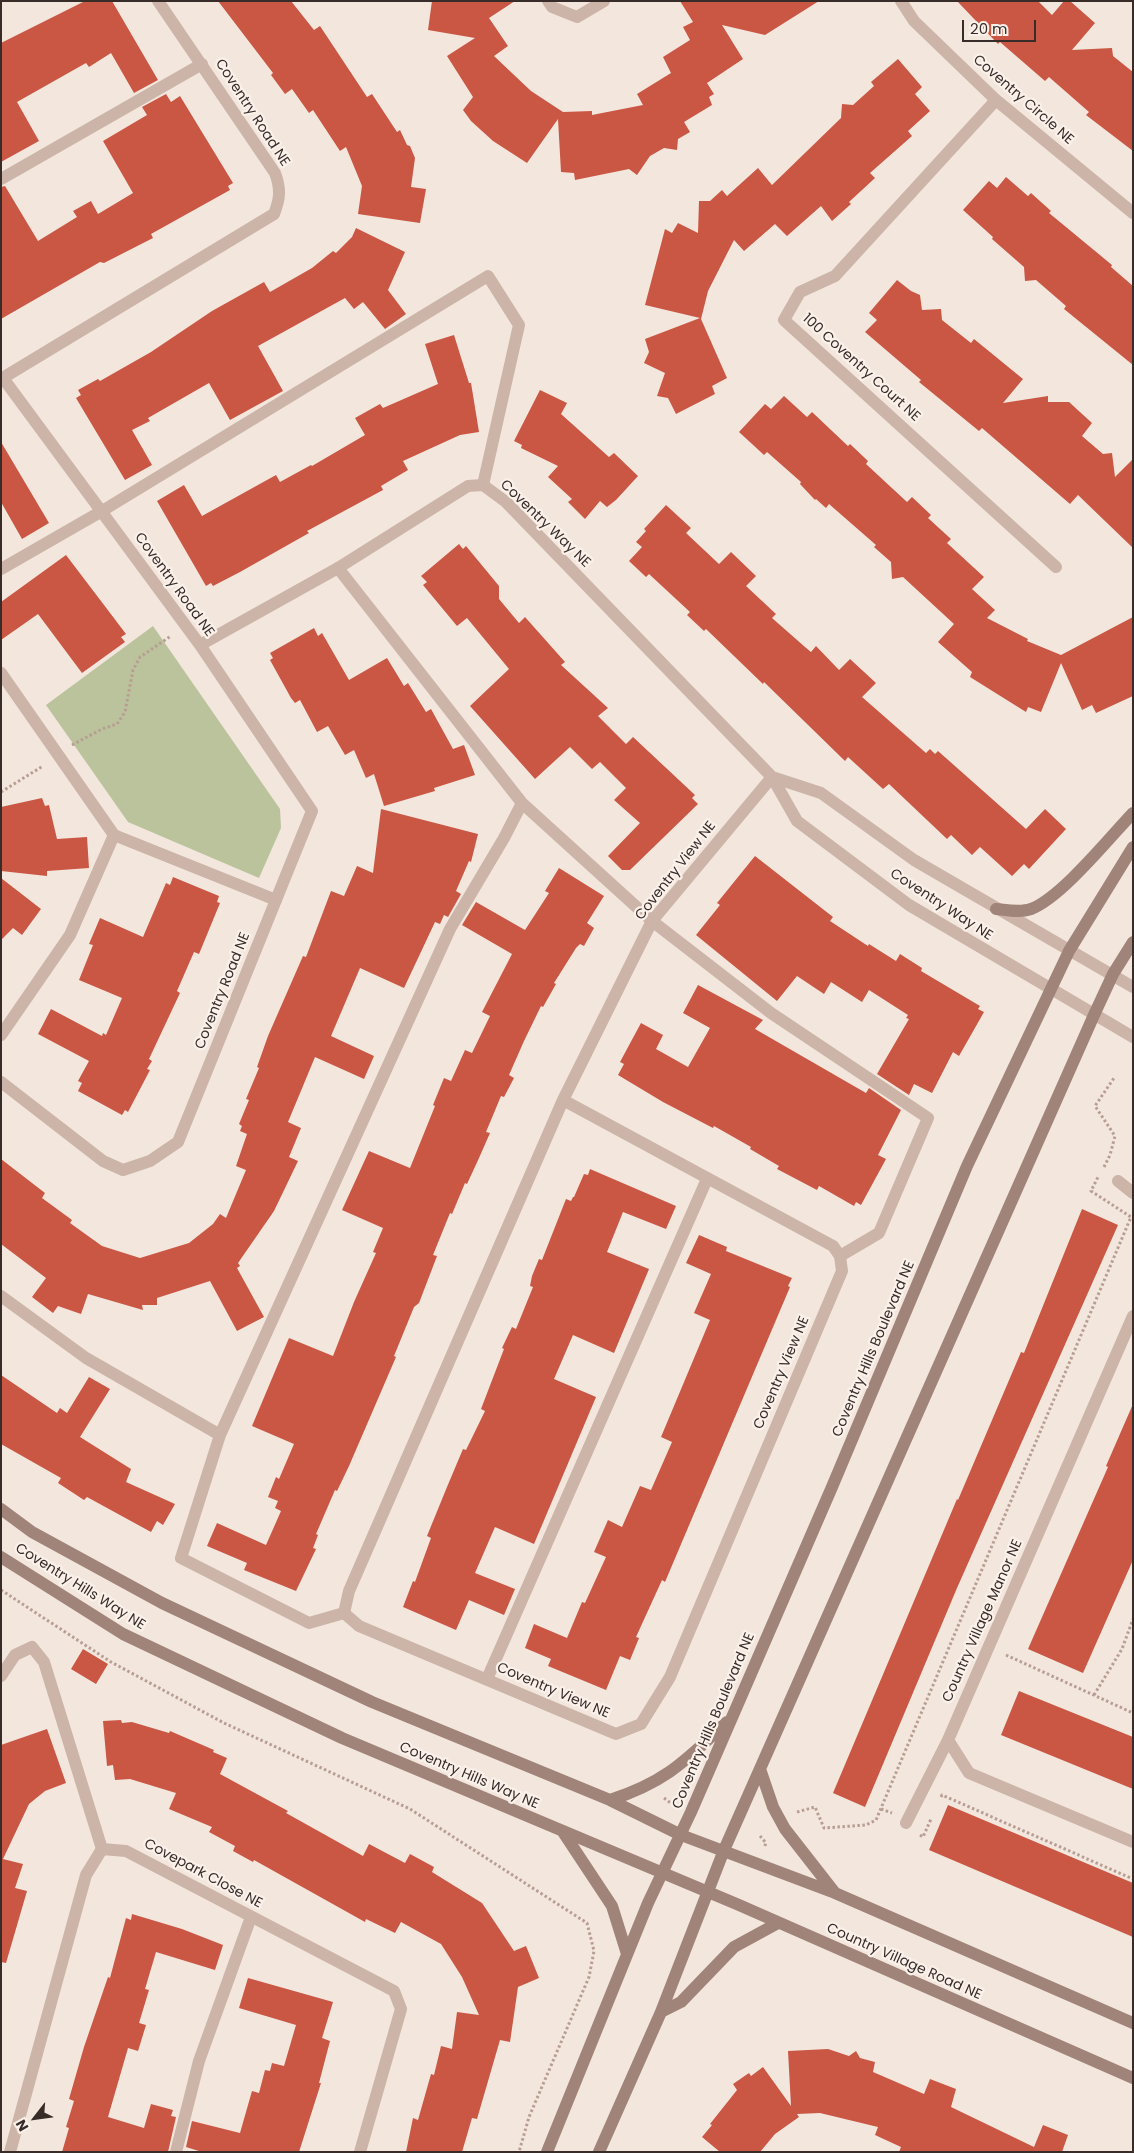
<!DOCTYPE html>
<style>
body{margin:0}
#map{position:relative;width:1134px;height:2153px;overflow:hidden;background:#f3e6dd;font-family:Poppins,sans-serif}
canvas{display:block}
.frame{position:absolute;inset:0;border:2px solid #382c29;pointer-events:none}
.north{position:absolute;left:10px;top:2093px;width:50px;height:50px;-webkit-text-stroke:4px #faf1ea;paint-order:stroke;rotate:240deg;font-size:14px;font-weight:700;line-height:20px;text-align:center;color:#382c29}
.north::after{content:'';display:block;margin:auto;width:18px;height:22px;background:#382c29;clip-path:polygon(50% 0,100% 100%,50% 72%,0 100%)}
.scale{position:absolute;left:962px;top:20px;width:74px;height:22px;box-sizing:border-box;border:2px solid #382c29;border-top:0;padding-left:6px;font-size:15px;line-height:18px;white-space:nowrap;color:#382c29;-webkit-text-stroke:4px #faf1ea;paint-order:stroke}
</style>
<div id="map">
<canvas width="1134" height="2153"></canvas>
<div class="frame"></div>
<div class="north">N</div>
<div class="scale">20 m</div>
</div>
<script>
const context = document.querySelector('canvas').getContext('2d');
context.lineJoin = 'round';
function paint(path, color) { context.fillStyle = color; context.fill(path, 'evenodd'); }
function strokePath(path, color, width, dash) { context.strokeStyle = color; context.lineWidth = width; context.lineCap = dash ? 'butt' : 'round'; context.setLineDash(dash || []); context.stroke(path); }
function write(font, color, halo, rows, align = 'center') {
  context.font = font + ' Poppins,sans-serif'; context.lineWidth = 4.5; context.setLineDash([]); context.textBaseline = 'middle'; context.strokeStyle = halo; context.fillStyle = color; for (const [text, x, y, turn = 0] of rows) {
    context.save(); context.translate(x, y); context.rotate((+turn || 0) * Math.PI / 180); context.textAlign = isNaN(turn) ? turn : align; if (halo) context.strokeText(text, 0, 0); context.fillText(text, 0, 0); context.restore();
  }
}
const green = new Path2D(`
 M 153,626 L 280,809 L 281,828 L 259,878 L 128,822 L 46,705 Z`);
const building = new Path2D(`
 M 85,1 L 112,1 L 158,80 L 134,93 L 111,53 L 89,67 L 86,63 L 17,102 L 39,141 L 1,162 L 1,43 Z
 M 218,1 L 291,1 L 314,30 L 320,26 L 367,97 L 372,94 L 397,132 L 400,130 L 407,145 L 410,146 L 415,158 L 411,187 L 426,189 L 420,223 L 358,214 L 362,186 L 346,147 L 340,151 L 313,110 L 309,113 L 292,89 L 285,94 L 271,75 L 273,73 Z
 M 432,1 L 515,1 L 489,18 L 508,46 L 494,56 L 531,91 L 563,112 L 592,111 L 592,115 L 643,105 L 637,94 L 671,73 L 663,57 L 690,40 L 683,27 L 693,22 L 680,1 L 819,1 L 765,35 L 722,25 L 743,59 L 707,83 L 714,94 L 709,97 L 712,105 L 684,122 L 690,132 L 678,139 L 677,150 L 664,148 L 650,156 L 637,175 L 629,169 L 575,180 L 574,173 L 561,172 L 558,119 L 527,163 L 493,141 L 471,121 L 463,110 L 473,97 L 447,56 L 475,38 L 428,30 Z
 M 957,1 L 1038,1 L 1052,15 L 1064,1 L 1070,1 L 1095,23 L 1072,50 L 1112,48 L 1113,56 L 1133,72 L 1133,151 L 1086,115 L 1089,112 L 1049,77 L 1045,81 L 1000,42 L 998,44 Z
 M 898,59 L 922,87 L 915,94 L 930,111 L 908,131 L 912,136 L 870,173 L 875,178 L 849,202 L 851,204 L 832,221 L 821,206 L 787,236 L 775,224 L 744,251 L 734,240 L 708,291 L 701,319 L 727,378 L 712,386 L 715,394 L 676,414 L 668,398 L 657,396 L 665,373 L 644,363 L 649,352 L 645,339 L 700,318 L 645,305 L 665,229 L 672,233 L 678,223 L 698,233 L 699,201 L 710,201 L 722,190 L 727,196 L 758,168 L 772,185 L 841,118 L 842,104 L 853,105 L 874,86 L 871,82 Z
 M 166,94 L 171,102 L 180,96 L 233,183 L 228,186 L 230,190 L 151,234 L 153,238 L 104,263 L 100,262 L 1,319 L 1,187 L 5,186 L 38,241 L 77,217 L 73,211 L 91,201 L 98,214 L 133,193 L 103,141 L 147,115 L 142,107 Z
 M 1006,177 L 1028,196 L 1031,193 L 1051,211 L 1049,213 L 1112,265 L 1111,267 L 1133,286 L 1133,365 L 1064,309 L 1066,306 L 1036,280 L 1025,281 L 1024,267 L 992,239 L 993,237 L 963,210 L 989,181 L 997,188 Z
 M 356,228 L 405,252 L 388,290 L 406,314 L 385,329 L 363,302 L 354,309 L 345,298 L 258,346 L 283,391 L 230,420 L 209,383 L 148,418 L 150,421 L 132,430 L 152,465 L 125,480 L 76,398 L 81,395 L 78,390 L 98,379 L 100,381 L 151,352 L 212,311 L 264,282 L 270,292 L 312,268 L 333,251 L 336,253 L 352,237 Z
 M 897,280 L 911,291 L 920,295 L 922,310 L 941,309 L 942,320 L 971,343 L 974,339 L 1023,379 L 1003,403 L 1048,396 L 1048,402 L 1069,402 L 1092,423 L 1082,436 L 1103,454 L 1112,453 L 1115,477 L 1133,459 L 1133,548 L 1078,495 L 1070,504 L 982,428 L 979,431 L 919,382 L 921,380 L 865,332 L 877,320 L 869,313 Z
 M 454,335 L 469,383 L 471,383 L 479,432 L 460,435 L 403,461 L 408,470 L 381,486 L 383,490 L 307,531 L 309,533 L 240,572 L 213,586 L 211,583 L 206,586 L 157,501 L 184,485 L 202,516 L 276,475 L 280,482 L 311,465 L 312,466 L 365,435 L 355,418 L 380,404 L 383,408 L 438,384 L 425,344 Z
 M 540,390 L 567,403 L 561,414 L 609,457 L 614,453 L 638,476 L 616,500 L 607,507 L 600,501 L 585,519 L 568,502 L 572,499 L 548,477 L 558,466 L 521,448 L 522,445 L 514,441 Z
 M 784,396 L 807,417 L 812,412 L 848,446 L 850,444 L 868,461 L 866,464 L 907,502 L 912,497 L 931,515 L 928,518 L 951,539 L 947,543 L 984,577 L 972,589 L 995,610 L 987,618 L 1028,639 L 1027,641 L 1061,655 L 1133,617 L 1133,696 L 1096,713 L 1092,705 L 1082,710 L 1061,663 L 1041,712 L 1028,707 L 1026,712 L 970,677 L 972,672 L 938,642 L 954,624 L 903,577 L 892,579 L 891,562 L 874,547 L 876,545 L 829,504 L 826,508 L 816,499 L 815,500 L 800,484 L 801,482 L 767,452 L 764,455 L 739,432 L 765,404 L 771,409 Z
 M 1,442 L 49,523 L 22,539 L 1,502 Z
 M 666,505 L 691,528 L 686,533 L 719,564 L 731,552 L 756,576 L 746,586 L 776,614 L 772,618 L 805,647 L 811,652 L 816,646 L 839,670 L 850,659 L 876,683 L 862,697 L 926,753 L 930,749 L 935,754 L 938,751 L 1026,829 L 1045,809 L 1066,829 L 1029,869 L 1024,864 L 1012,876 L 980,847 L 972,855 L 951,835 L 947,839 L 889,784 L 883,789 L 848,757 L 845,761 L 764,682 L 763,684 L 706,629 L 704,631 L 687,615 L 690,612 L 649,574 L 646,577 L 629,561 L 642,547 L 636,542 L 646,531 L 644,529 Z
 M 459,544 L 463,549 L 466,546 L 499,586 L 499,599 L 519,623 L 525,617 L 565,662 L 561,665 L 608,708 L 598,716 L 626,744 L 633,737 L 695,795 L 692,798 L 698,804 L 630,870 L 622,870 L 608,856 L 640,823 L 614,800 L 626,788 L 600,762 L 592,769 L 570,747 L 535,779 L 470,706 L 509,669 L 467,618 L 457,626 L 423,585 L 427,582 L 421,576 Z
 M 66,555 L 126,634 L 121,637 L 125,642 L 82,673 L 38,614 L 1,640 L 1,602 Z
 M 314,628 L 318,636 L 322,633 L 349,680 L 387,658 L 404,686 L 408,683 L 426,712 L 431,709 L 453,749 L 464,745 L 475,775 L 434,788 L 435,791 L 384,806 L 374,774 L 366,778 L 354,750 L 345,755 L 328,726 L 317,732 L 300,700 L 295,703 L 291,698 L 270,660 L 273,658 L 270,653 Z
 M 42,798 L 45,806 L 49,805 L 57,839 L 87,837 L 89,868 L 47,871 L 47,876 L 1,871 L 1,807 Z
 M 381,809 L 478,834 L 471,862 L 469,861 L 456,891 L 461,894 L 448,917 L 444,915 L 440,924 L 435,922 L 404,988 L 360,968 L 331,1036 L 374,1056 L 364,1079 L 315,1057 L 288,1122 L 301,1128 L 289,1157 L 298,1161 L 274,1211 L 238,1263 L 240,1266 L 237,1268 L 264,1317 L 237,1331 L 210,1281 L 157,1298 L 157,1305 L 142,1305 L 143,1310 L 88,1294 L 81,1314 L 58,1306 L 53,1313 L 32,1297 L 46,1278 L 1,1244 L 1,1159 L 45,1193 L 42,1198 L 72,1220 L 70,1223 L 102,1246 L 140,1258 L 189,1243 L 213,1224 L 220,1214 L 226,1218 L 246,1170 L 236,1166 L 247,1134 L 240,1131 L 242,1126 L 239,1124 L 249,1100 L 246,1099 L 259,1068 L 257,1067 L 268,1036 L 303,956 L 306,957 L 331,891 L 344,896 L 357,866 L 373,873 Z
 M 755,856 L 833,917 L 830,921 L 868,946 L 869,944 L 896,961 L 900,954 L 922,968 L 921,971 L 980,1006 L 978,1009 L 984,1012 L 959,1056 L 953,1052 L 932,1093 L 914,1084 L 909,1095 L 877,1074 L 909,1019 L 906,1018 L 908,1015 L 869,990 L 862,1002 L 831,982 L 824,994 L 797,976 L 777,1001 L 696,935 L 720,905 L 717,903 Z
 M 559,868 L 604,896 L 587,923 L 594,928 L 584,946 L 580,944 L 576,948 L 554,983 L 556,984 L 543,1007 L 541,1006 L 524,1041 L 509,1075 L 514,1078 L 504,1097 L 501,1096 L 486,1132 L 490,1133 L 479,1158 L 467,1184 L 465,1183 L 452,1214 L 450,1213 L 433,1255 L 437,1256 L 419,1303 L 414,1307 L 394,1356 L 396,1357 L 349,1466 L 337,1491 L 335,1490 L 316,1534 L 318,1535 L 313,1548 L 316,1549 L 296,1591 L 244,1570 L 247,1563 L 207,1546 L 217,1523 L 266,1545 L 281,1511 L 275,1508 L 278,1501 L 268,1497 L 276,1477 L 279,1479 L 294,1444 L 252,1426 L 289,1338 L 333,1356 L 354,1302 L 376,1253 L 373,1252 L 383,1228 L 342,1210 L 369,1151 L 410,1168 L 435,1106 L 433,1105 L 444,1078 L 451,1081 L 465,1050 L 472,1053 L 490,1016 L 482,1012 L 512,954 L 462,925 L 476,902 L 525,930 L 549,893 L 545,891 Z
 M 173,877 L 219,896 L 217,902 L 220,903 L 199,954 L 194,952 L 177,991 L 180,993 L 149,1059 L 152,1061 L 147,1069 L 150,1070 L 128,1112 L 125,1110 L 122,1115 L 78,1091 L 82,1083 L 78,1081 L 89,1061 L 38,1034 L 51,1009 L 102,1036 L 103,1033 L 106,1035 L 122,998 L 79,980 L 93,945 L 89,944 L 100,918 L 143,937 L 166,883 L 170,885 Z
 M 1,878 L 41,909 L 22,935 L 13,928 L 1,940 Z
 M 698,985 L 763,1020 L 755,1029 L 866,1093 L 869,1088 L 901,1110 L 878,1155 L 886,1159 L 861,1205 L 856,1202 L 854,1206 L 819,1186 L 817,1190 L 777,1169 L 779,1166 L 750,1149 L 751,1147 L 714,1126 L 713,1128 L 663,1102 L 618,1075 L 624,1064 L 620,1062 L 641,1023 L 663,1035 L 656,1049 L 688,1067 L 710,1028 L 683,1013 Z
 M 590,1169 L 676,1206 L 666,1229 L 623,1212 L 607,1252 L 649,1269 L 614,1353 L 573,1335 L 554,1379 L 596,1397 L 534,1544 L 495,1527 L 475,1573 L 515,1589 L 504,1615 L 469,1600 L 456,1630 L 403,1607 L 413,1581 L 415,1582 L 431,1538 L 427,1536 L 447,1487 L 463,1449 L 466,1450 L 485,1411 L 481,1409 L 504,1349 L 502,1348 L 512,1327 L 516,1329 L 533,1287 L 530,1286 L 532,1276 L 539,1259 L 542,1260 L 566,1199 L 571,1201 L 573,1197 L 574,1197 L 584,1174 L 588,1175 Z
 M 1082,1209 L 1118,1225 L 957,1588 L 865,1807 L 833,1793 L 957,1499 L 958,1500 L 1021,1352 L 1024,1353 Z
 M 699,1235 L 727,1247 L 726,1251 L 792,1278 L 788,1286 L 790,1287 L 665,1582 L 662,1580 L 636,1637 L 639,1638 L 630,1660 L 620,1656 L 606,1690 L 548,1666 L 551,1659 L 525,1648 L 534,1624 L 567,1638 L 582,1602 L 585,1603 L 606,1557 L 594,1552 L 608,1520 L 622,1527 L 640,1486 L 651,1490 L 672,1442 L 661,1437 L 710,1320 L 694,1313 L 711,1274 L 686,1263 Z
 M 1,1375 L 57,1413 L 60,1408 L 67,1413 L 89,1377 L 110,1389 L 80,1437 L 131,1469 L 126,1482 L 175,1504 L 163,1525 L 157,1521 L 151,1532 L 87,1497 L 84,1500 L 58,1483 L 61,1478 L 1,1444 Z
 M 1133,1404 L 1133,1560 L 1083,1673 L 1028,1649 L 1108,1467 L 1106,1466 Z
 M 83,1649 L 108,1664 L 96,1684 L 71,1669 Z
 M 1019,1691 L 1133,1737 L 1133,1789 L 1001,1735 Z
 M 121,1720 L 122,1723 L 132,1722 L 169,1733 L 170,1731 L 214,1750 L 213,1752 L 227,1758 L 220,1774 L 288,1811 L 286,1813 L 363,1856 L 369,1844 L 405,1863 L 410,1854 L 434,1867 L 432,1872 L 482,1903 L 514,1951 L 526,1946 L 539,1978 L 518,1987 L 510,2042 L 500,2040 L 477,2119 L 472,2118 L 462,2152 L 406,2152 L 413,2118 L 418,2120 L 431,2074 L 434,2075 L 441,2046 L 452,2049 L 457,2012 L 479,2015 L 462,1977 L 441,1944 L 401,1922 L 395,1933 L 366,1919 L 365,1922 L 254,1860 L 253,1862 L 233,1851 L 235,1846 L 209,1832 L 212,1827 L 169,1809 L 176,1793 L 130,1779 L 115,1780 L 113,1765 L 107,1766 L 103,1721 Z
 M 47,1729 L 66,1783 L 45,1791 L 29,1804 L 3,1859 L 23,1864 L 15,1888 L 27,1891 L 6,1963 L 1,1962 L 1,1745 Z
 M 948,1805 L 1133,1883 L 1133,1937 L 929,1850 Z
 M 132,1914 L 182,1929 L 223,1945 L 215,1970 L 156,1952 L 145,1989 L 149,1990 L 139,2023 L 146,2025 L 138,2051 L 128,2048 L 108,2117 L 144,2128 L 151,2104 L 173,2110 L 171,2116 L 176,2117 L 168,2152 L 62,2152 L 69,2128 L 66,2127 L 74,2101 L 69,2099 L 84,2047 L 108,1977 L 110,1978 L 126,1918 L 131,1920 Z
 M 248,1978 L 333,2002 L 322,2038 L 330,2041 L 319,2083 L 321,2083 L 299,2152 L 202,2152 L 186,2147 L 192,2121 L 240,2133 L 252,2091 L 259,2093 L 265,2070 L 270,2071 L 272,2063 L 284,2066 L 296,2025 L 239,2008 Z
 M 828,2049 L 849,2056 L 856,2051 L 860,2058 L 875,2062 L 873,2072 L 924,2094 L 930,2079 L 956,2089 L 951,2107 L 1034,2147 L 1043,2125 L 1068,2135 L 1062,2152 L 899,2152 L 901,2147 L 875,2135 L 878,2127 L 820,2113 L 797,2114 L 799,2117 L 775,2134 L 760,2152 L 720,2152 L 702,2137 L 712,2125 L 710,2124 L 737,2090 L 733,2084 L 749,2073 L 751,2076 L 763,2067 L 791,2106 L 788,2051 Z`);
const path = new Path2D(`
 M 72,745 L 102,729 L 117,724 L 125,712 L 133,670 L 140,657 L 171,636
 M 1,792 L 43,766
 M 1104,1167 L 1110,1155 L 1115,1136 L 1095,1106 L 1114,1078
 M 1,1590 L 111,1662 L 224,1723 L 410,1809 L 587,1923 L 594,1951 L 589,1977 L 529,2117 L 519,2152
 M 1006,1655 L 1133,1713
 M 1094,1695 L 1122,1649 L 1133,1619
 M 941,1797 L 942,1795 L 1133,1879
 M 664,1798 L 672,1804
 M 881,1809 L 892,1813
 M 797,1812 L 815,1807 L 824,1828 L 866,1825 L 876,1820 L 1131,1217 L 1091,1191 L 1098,1177
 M 920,1835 L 923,1837 L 931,1819
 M 760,1836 L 766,1843 L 764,1848`);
const lane = new Path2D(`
 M 1,179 L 202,64
 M 338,568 L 522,803 L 652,921 L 771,1013 L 928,1118 L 879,1233 L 840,1256
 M 1,569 L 102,511 L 488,276 L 519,325 L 483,485
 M 1,673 L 114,835 L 70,935 L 1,1035
 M 114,835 L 276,900
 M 1,1296 L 86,1358 L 220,1435
 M 344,1613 L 309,1623 L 181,1558 L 220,1435 L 450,929 L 504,838 L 522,803
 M 1,1676 L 15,1655 L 32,1647 L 44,1662 L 102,1849
 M 487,1679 L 707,1179
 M 176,2152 L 199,2061 L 251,1917`);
const street = new Path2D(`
 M 548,1 L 552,7 L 577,17 L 604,1
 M 901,1 L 914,21 L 996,100 L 1133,213
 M 996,100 L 835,276 L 800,292 L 784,320 L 1056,567
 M 1,379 L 274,214 C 280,199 281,189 275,173 L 158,1
 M 200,645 L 338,568 L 468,486 L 483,485 L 506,502 L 772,777 L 797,821 L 909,905 L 1133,1037
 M 772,777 L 821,793 L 914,860 L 1133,987
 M 1,1082 L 103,1161 L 123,1170 L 150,1161 L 178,1142 L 312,811 L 200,645 L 3,378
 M 563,1100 L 833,1246 L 840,1256 L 842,1271 L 670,1677 L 641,1724 L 616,1734 L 359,1626 L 344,1613 L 349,1591 L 563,1100 L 652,921 L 772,777
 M 1118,1181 L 1133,1193
 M 1133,1316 L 948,1740 L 969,1773 L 1133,1842
 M 906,1823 L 948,1740
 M 10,2152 L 86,1875 L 102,1849 L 126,1851 L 394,1991 L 401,2009 L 360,2152`);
const secondary = new Path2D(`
 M 996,909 C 1007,910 1020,913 1031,909 C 1061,898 1110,837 1133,813
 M 1,1509 L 32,1532 L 162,1603 L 372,1702 L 610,1800 L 681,1835 L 835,1893 L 1133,2023
 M 1,1557 L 123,1634 L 342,1738 L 739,1905 L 1133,2078
 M 760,1769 L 773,1807 L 785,1829 L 835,1893
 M 610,1800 C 666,1782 685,1761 727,1722
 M 563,1832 L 612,1906 L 627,1954
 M 661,2012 L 681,2002 L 734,1947 L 778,1923
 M 547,2152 L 648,1903 L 691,1812 L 832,1487 L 967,1166 L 1069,951 L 1133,847
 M 599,2152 L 661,2012 L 724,1850 L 1094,1015 L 1113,974 L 1133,942`);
const streetNames = [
 ["Coventry Circle NE",1023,100,41],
 ["Coventry Road NE",252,113,57],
 ["100 Coventry Court NE",861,368,42],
 ["Coventry Way NE",545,524,44],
 ["Coventry Road NE",174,585,54],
 ["Coventry View NE",676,871,-52],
 ["Coventry Way NE",941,905,33],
 ["Coventry Road NE",223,991,-68],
 ["Coventry Hills Boulevard NE",874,1349,-67],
 ["Coventry View NE",782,1373,-67],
 ["Coventry Hills Way NE",80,1587,32],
 ["Country Village Manor NE",983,1621,-66],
 ["Coventry View NE",553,1691,23],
 ["Coventry Hills Boulevard NE",714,1721,-67],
 ["Coventry Hills Way NE",469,1776,23],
 ["Covepark Close NE",203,1874,28],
 ["Country Village Road NE",904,1962,24]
];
paint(green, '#bac39c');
paint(building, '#ca5644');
strokePath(path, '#b89e92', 3, [2.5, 2.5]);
strokePath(lane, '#ccb4a8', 12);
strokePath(street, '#ccb4a8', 12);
strokePath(secondary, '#a08379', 12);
write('14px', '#382c29', '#faf1ea', streetNames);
</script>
